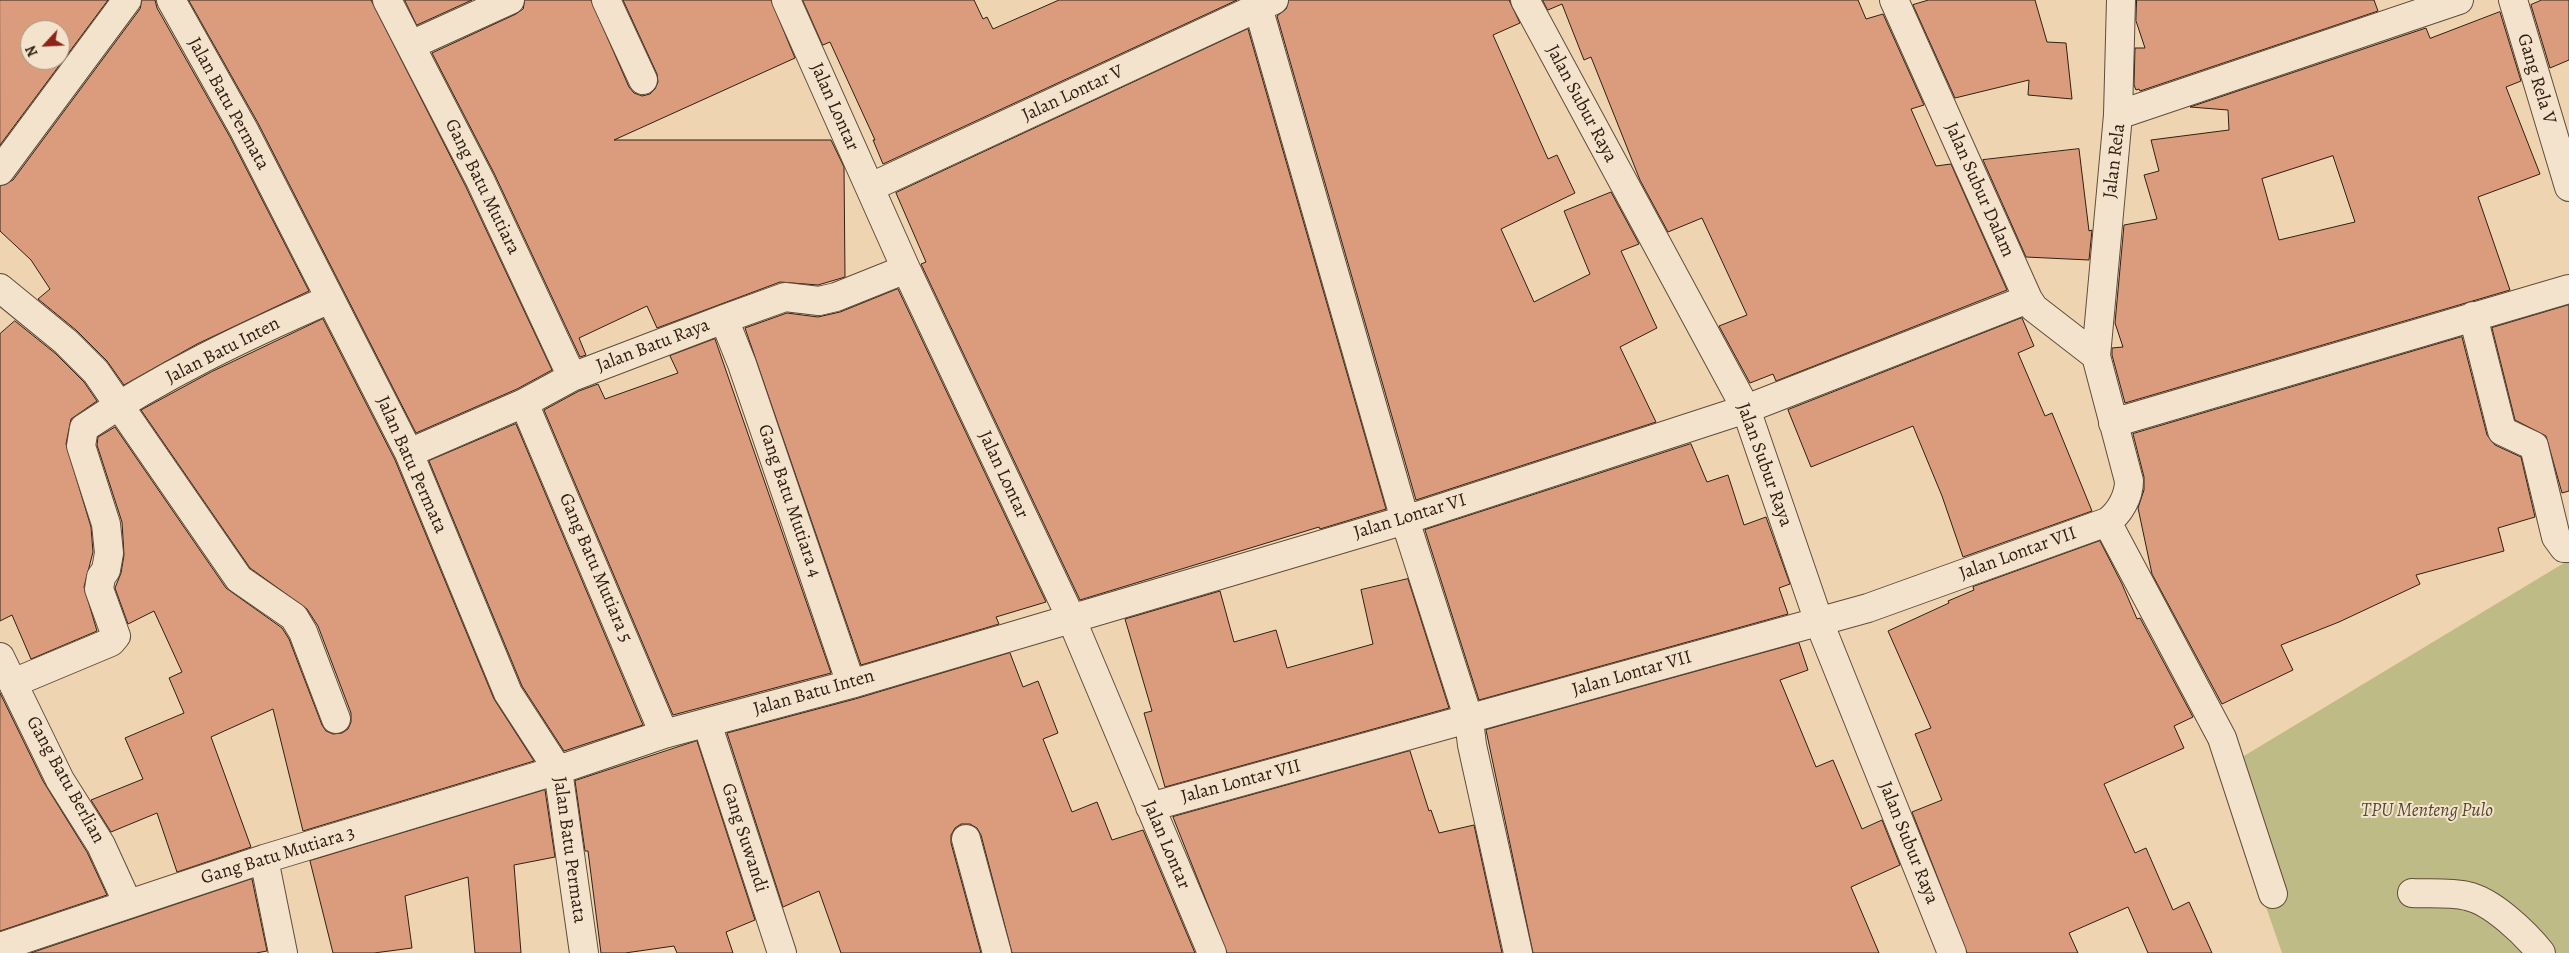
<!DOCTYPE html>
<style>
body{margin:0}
#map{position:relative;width:2569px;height:953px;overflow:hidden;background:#eed4b0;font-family:Alegreya,serif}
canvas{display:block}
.north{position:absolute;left:20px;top:20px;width:50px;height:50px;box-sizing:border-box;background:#f4e3cc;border:1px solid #a69582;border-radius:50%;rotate:245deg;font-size:14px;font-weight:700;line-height:20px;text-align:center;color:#302013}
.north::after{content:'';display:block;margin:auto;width:18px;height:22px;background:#8f2418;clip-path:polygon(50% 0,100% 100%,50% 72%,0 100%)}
</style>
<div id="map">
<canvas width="2569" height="953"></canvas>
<div class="north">N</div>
</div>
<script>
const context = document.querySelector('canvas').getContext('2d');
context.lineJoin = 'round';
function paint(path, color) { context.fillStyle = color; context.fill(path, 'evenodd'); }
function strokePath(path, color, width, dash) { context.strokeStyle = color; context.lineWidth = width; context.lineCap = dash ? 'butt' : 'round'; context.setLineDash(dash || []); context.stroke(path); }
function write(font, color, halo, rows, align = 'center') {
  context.font = font + ' Alegreya,serif'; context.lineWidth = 4; context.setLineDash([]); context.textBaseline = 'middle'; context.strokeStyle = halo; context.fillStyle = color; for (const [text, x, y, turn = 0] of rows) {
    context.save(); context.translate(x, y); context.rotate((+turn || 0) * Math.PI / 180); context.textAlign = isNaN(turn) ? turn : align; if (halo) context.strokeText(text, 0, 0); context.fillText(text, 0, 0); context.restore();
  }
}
const green = new Path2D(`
 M 2569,560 L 2569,953 L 2282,953 L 2219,771 Z`);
const building = new Path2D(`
 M 0,0 L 108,0 L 0,145 ZM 30,30 L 60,30 L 60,60 L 30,60 Z
 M 142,0 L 155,0 L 157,8 L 230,137 L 309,291 L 197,344 L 124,385 L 107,361 L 76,330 L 38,299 L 50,289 L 31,260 L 0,231 L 0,186 L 13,180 L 140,9 Z
 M 189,0 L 371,0 L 466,187 L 552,370 L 517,389 L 416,433 L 258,123 Z
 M 405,0 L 472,0 L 417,25 Z
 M 525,0 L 591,0 L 629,87 L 634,93 L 642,96 L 650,94 L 655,89 L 658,82 L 657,74 L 623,0 L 771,0 L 795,58 L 614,140 L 831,140 L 844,167 L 845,277 L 818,285 L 780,282 L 657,328 L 647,306 L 579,338 L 586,355 L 580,357 L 494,173 L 432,53 L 516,14 L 523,9 Z
 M 803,0 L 974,0 L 983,19 L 987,17 L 993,29 L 1059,0 L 1237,0 L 883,164 L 873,140 L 875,140 L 830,42 L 823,45 Z
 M 1289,0 L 1509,0 L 1520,23 L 1493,35 L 1548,159 L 1557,155 L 1575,193 L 1501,229 L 1534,302 L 1590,274 L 1564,211 L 1611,192 L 1639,244 L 1621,251 L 1657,328 L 1620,347 L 1656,422 L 1416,500 L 1277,16 L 1286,9 Z
 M 1543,0 L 1858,0 L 1866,19 L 1883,14 L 1924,105 L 1911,109 L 1936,166 L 1951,164 L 2007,290 L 1776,381 L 1773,374 L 1750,383 L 1719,326 L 1747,315 L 1702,218 L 1668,232 L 1640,180 L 1591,57 L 1584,60 L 1562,4 L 1548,10 Z
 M 1929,0 L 2035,0 L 2047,42 L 2066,43 L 2072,99 L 2028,95 L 2029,80 L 1955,98 L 1913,5 Z
 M 2137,0 L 2374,0 L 2378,11 L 2140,91 L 2139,89 L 2136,90 L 2134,85 L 2135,48 L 2145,48 L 2136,21 Z
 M 2542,0 L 2569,0 L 2569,60 L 2550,68 L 2531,5 Z
 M 2500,12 L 2521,81 L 2506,87 L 2540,174 L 2478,197 L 2510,290 L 2125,403 L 2112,355 L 2112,348 L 2123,347 L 2115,323 L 2124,225 L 2157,219 L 2144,175 L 2159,171 L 2151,140 L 2229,130 L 2228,110 L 2190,107 L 2426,28 L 2430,38 ZM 2333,156 L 2355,222 L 2279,240 L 2262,179 Z
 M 1248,29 L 1386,509 L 1320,529 L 1319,527 L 1080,600 L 921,264 L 926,262 L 896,193 Z
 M 2079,149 L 2089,231 L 2092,230 L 2089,260 L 2026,257 L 1983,160 Z
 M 898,289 L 1046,602 L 996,617 L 999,624 L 861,665 L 745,328 L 787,313 L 818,317 L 840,312 Z
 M 2569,305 L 2569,491 L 2562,493 L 2546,436 L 2515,420 L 2492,328 Z
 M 2022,318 L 2034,346 L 2018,353 L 2045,416 L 2052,413 L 2092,511 L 1963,557 L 1942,496 L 1913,426 L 1811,467 L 1788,410 Z
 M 323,319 L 395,460 L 494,699 L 534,761 L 303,831 L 273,709 L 211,737 L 251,847 L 177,872 L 157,813 L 111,832 L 91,800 L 143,779 L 125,738 L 184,713 L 169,678 L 182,672 L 154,611 L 128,624 L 115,588 L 121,573 L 124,555 L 122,522 L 97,445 L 98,437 L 115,427 L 226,588 L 282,628 L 289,639 L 322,725 L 326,731 L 333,734 L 342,733 L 348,729 L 351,722 L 351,713 L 318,626 L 307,609 L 250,568 L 141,410 L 211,372 Z
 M 15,321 L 56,354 L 84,382 L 97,401 L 71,419 L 66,444 L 91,527 L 93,552 L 84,587 L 97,631 L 31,659 L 12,615 L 0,621 L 0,334 Z
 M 2462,337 L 2487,435 L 2495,445 L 2521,457 L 2535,517 L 2498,528 L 2504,551 L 2416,575 L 2420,584 L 2339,622 L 2281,645 L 2293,670 L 2222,704 L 2152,574 L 2138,508 L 2144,490 L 2144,477 L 2133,434 Z
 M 715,339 L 831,673 L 673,715 L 544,410 L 579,391 L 598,384 L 605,399 L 678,373 L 670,356 Z
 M 516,424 L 643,725 L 564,751 L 522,686 L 429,461 Z
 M 1691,444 L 1707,482 L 1728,475 L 1744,525 L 1766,517 L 1790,584 L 1779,588 L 1788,614 L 1479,700 L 1425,530 Z
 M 2100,541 L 2122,584 L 2137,619 L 2140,618 L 2193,717 L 2174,726 L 2184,748 L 2104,784 L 2135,853 L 2146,848 L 2173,910 L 2189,902 L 2212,953 L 2148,953 L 2128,907 L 2069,933 L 2078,953 L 1967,953 L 1912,812 L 1942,800 L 1915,734 L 1931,728 L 1888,631 L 1949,603 L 1948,601 L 1974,590 L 1973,587 Z
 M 1408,579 L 1449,708 L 1165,787 L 1144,713 L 1152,711 L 1125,619 L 1220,591 L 1234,642 L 1276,630 L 1287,668 L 1373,644 L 1361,590 Z
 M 1799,643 L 1808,670 L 1780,680 L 1816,767 L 1833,760 L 1862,829 L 1882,820 L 1900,865 L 1851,887 L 1879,953 L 1533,953 L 1486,730 Z
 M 1010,653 L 1023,687 L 1038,681 L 1058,733 L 1043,739 L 1072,812 L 1097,802 L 1112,840 L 1143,830 L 1195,953 L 1012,953 L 981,835 L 977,828 L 970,824 L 961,824 L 955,828 L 951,835 L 951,843 L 981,953 L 841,953 L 819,891 L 783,907 L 727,733 L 855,699 Z
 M 0,693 L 43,781 L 87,852 L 107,895 L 0,931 Z
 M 697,741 L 755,920 L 726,932 L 733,953 L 677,953 L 674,946 L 625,953 L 601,953 L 588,851 L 585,851 L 575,781 Z
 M 1410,751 L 1429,811 L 1431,810 L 1439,833 L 1474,825 L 1502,953 L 1227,953 L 1173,817 Z
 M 545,790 L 555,857 L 514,865 L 521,953 L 475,953 L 468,877 L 405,896 L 412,948 L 374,953 L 333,953 L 310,861 Z
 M 252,879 L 267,951 L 256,953 L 31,953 Z`);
const minor = new Path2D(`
 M 171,0 L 244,130 L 409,453 L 508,693 L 558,770 L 584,953
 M 387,0 L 480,180 L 572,377
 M 606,0 L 643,80
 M 786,0 L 906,269 L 1071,618 L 1212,953
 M 1256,0 L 1405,520 L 1469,720 L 1472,745 L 1518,953
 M 1525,0 L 1746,409 L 1819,622 L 1952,953
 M 1894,0 L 2028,299 L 2034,308 L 2096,356
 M 2513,0 L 2569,187
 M 411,45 L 510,0
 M 2118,115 L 2459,0
 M 0,171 L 127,0
 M 871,187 L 1274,0
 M 0,288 L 66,342 L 96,372 L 239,579 L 294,617 L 303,632 L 336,719
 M 2473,316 L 2502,431 L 2534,446 L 2556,537 L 2564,548 L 2569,548
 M 724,319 L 742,364 L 851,684
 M 524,403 L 664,734
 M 2113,423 L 2569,289
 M 409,453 L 524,403 L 572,377 L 724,319 L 785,297 L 819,301 L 836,297 L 906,269
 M 2107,522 L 2222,738 L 2273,894
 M 0,657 L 60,780 L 101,845 L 128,904
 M 13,683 L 111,642 L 116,636 L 99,589 L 101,577 L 106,570 L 109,553 L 106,524 L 81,446 L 84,428 C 161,376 245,336 330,299
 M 707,723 L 782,953
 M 1150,807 L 1868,608 L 2107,522 C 2120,513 2129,496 2129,481 L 2096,356 L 2118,115 L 2121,0
 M 966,839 L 997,953
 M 264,859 L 283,953
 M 2412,893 C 2429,894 2450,892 2467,896 C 2492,901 2526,934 2541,953
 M 0,947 L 264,859 L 558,770 L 664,734 L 851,684 L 1405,520 L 1746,409 L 2028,299`);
const streetNames = [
 ["Gang Rela V",2536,79,73],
 ["Jalan Lontar V",1073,94,-25],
 ["Jalan Batu Permata",228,104,61],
 ["Jalan Subur Raya",1581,104,62],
 ["Jalan Lontar",834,107,66],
 ["Jalan Rela",2115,161,-83],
 ["Gang Batu Mutiara",482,187,64],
 ["Jalan Subur Dalam",1979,190,66],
 ["Jalan Batu Raya",653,346,-21],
 ["Jalan Batu Inten",223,351,-27],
 ["Jalan Batu Permata",411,465,66],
 ["Jalan Subur Raya",1764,465,70],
 ["Jalan Lontar",1003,475,65],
 ["Gang Batu Mutiara 4",789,501,71],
 ["Jalan Lontar VI",1410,517,-17],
 ["Jalan Lontar VII",2018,554,-20],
 ["Gang Batu Mutiara 5",595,568,67],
 ["Jalan Lontar VII",1632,674,-16],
 ["Jalan Batu Inten",814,693,-16],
 ["Gang Batu Berlian",65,780,61],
 ["Jalan Lontar VII",1241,782,-15],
 ["Gang Suwandi",744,838,72],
 ["Jalan Subur Raya",1908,843,68],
 ["Jalan Lontar",1166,845,67],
 ["Jalan Batu Permata",569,850,82],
 ["Gang Batu Mutiara 3",278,856,-17]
];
const parkNames = [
 ["TPU Menteng Pulo",2427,811]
];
paint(green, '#bfbb87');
paint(building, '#db9c7e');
strokePath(building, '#302013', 1);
strokePath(minor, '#604d3a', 30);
strokePath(minor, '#f4e3cc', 28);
write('19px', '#302013', '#f4e3cc', streetNames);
write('italic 19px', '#544730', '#f4e3cc', parkNames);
</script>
